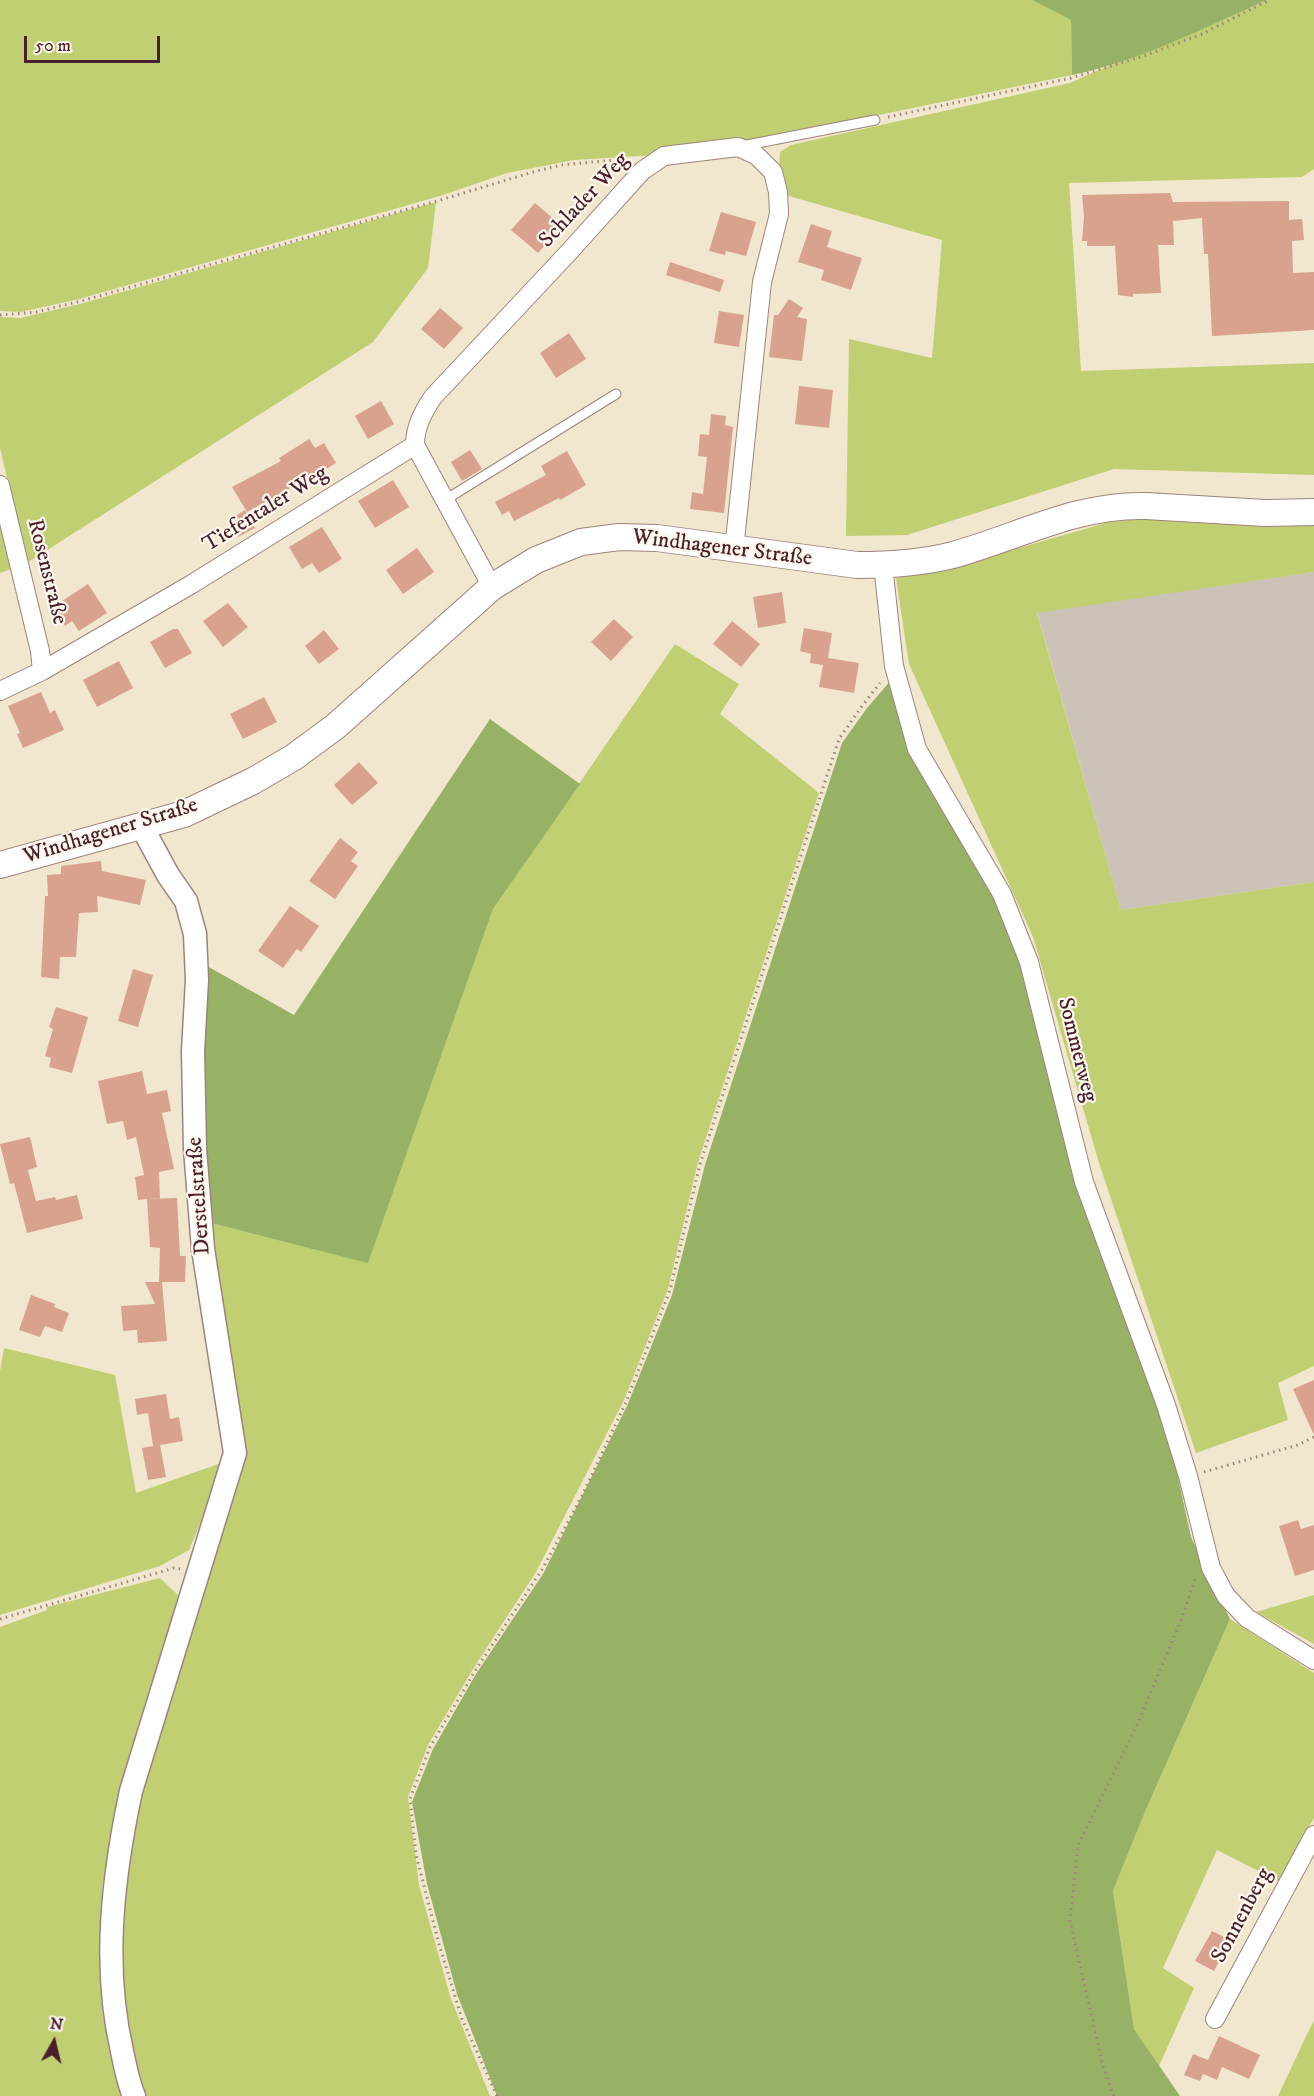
<!DOCTYPE html>
<meta charset="utf-8">
<style>
body{margin:0}
#map{position:relative;width:1314px;height:2096px;overflow:hidden;background:#f1e7ce;font-family:"IM FELL DW Pica",serif}
canvas{display:block}
.north{position:absolute;left:24px;top:2012px;width:60px;height:60px;-webkit-text-stroke:4px #fbf7ec;paint-order:stroke;rotate:8deg;font-size:16px;font-weight:700;line-height:24px;text-align:center;color:#4a1f2b}
.north::after{content:'';display:block;margin:auto;width:21px;height:27px;background:#4a1f2b;clip-path:polygon(50% 0,100% 100%,50% 72%,0 100%)}
.scale{position:absolute;left:24px;top:36px;width:136px;height:27px;box-sizing:border-box;border:3px solid #4a1f2b;border-top:0;padding-left:8px;font-size:18px;line-height:21px;white-space:nowrap;color:#4a1f2b;-webkit-text-stroke:4px #fbf7ec;paint-order:stroke}
</style>
<div id="map">
<canvas width="1314" height="2096"></canvas>
<div class="north">N</div>
<div class="scale">50 m</div>
</div>
<script>
const context = document.querySelector('canvas').getContext('2d');
context.lineJoin = 'round';
function paint(path, color) { context.fillStyle = color; context.fill(path, 'evenodd'); }
function strokePath(path, color, width, dash) { context.strokeStyle = color; context.lineWidth = width; context.lineCap = dash ? 'butt' : 'round'; context.setLineDash(dash || []); context.stroke(path); }
function write(font, color, halo, rows, align = 'center') {
  context.font = font + ' "IM FELL DW Pica",serif'; context.lineWidth = 4.5; context.setLineDash([]); context.textBaseline = 'middle'; context.strokeStyle = halo; context.fillStyle = color; for (const [text, x, y, turn = 0] of rows) {
    context.save(); context.translate(x, y); context.rotate((+turn || 0) * Math.PI / 180); context.textAlign = isNaN(turn) ? turn : align; if (halo) context.strokeText(text, 0, 0); context.fillText(text, 0, 0); context.restore();
  }
}
const industrial = new Path2D(`
 M 1314,572 L 1314,882 L 1121,910 L 1037,612 Z`);
const green = new Path2D(`
 M 0,0 L 1032,0 L 1071,20 L 1072,75 L 773,137 L 657,155 L 574,160 L 507,173 L 440,196 L 79,299 L 21,312 L 0,311 Z
 M 1267,0 L 1314,0 L 1314,169 L 1302,177 L 1069,183 L 1081,371 L 1314,363 L 1314,475 L 1114,469 L 907,535 L 846,536 L 849,339 L 932,358 L 942,240 L 782,194 L 779,171 L 780,152 L 791,145 L 1070,83 L 1099,70 L 1191,34 Z
 M 436,202 L 428,268 L 373,342 L 27,563 L 0,448 L 0,317 L 20,318 L 80,304 Z
 M 1161,517 L 1314,522 L 1314,572 L 1037,613 L 1121,910 L 1314,882 L 1314,1366 L 1278,1383 L 1288,1420 L 1196,1453 L 1099,1163 L 1033,937 L 909,664 L 896,578 L 963,564 L 1109,522 Z
 M 0,519 L 14,568 L 0,573 Z
 M 675,644 L 739,684 L 720,714 L 819,793 L 698,1162 L 668,1289 L 624,1400 L 536,1572 L 473,1669 L 428,1745 L 408,1797 L 419,1885 L 450,1996 L 490,2096 L 145,2096 L 133,2067 L 120,1992 L 122,1899 L 140,1793 L 244,1454 L 211,1223 L 368,1262 L 493,909 Z
 M 4,1348 L 115,1375 L 136,1493 L 227,1461 L 189,1550 L 160,1566 L 0,1615 L 0,1371 Z
 M 160,1578 L 178,1595 L 170,1642 L 122,1787 L 102,1888 L 102,2011 L 124,2096 L 0,2096 L 0,1627 L 47,1610 L 47,1607 Z
 M 1314,1595 L 1314,1644 L 1256,1612 Z
 M 1230,1619 L 1314,1673 L 1314,1818 L 1278,1881 L 1217,1850 L 1163,1968 L 1194,1988 L 1159,2066 L 1134,2029 L 1113,1891 L 1145,1812 Z
 M 1314,2021 L 1314,2096 L 1278,2096 L 1309,2030 Z`);
const forest = new Path2D(`
 M 1032,0 L 1267,0 C 1204,28 1140,61 1072,75 L 1071,20 Z
 M 893,678 L 1011,927 L 1162,1405 L 1191,1537 L 1230,1619 L 1145,1812 L 1113,1891 L 1134,2029 L 1180,2096 L 497,2096 L 457,1994 L 427,1884 L 412,1802 L 433,1749 L 476,1674 L 543,1574 L 627,1406 L 672,1295 L 705,1165 L 842,743 L 867,708 Z
 M 490,719 L 580,784 L 493,909 L 368,1263 L 211,1223 L 203,1115 L 202,1039 L 207,966 L 294,1015 Z`);
const building = new Path2D(`
 M 1170,193 L 1173,202 L 1289,201 L 1289,220 L 1302,219 L 1304,240 L 1292,241 L 1293,273 L 1314,272 L 1314,330 L 1212,336 L 1208,254 L 1204,254 L 1202,218 L 1173,221 L 1174,245 L 1158,245 L 1161,293 L 1133,294 L 1133,297 L 1118,295 L 1115,246 L 1087,246 L 1087,241 L 1082,241 L 1084,217 L 1082,195 Z
 M 535,203 L 562,226 L 538,253 L 511,230 Z
 M 721,212 L 756,222 L 746,256 L 726,251 L 725,255 L 709,251 Z
 M 811,224 L 832,231 L 827,247 L 862,258 L 851,290 L 821,280 L 824,270 L 798,262 Z
 M 670,262 L 724,280 L 720,292 L 666,275 Z
 M 789,299 L 803,308 L 797,317 L 807,319 L 802,361 L 769,357 L 774,315 L 778,315 Z
 M 440,308 L 463,328 L 444,349 L 421,329 Z
 M 719,311 L 744,315 L 739,347 L 714,343 Z
 M 569,333 L 586,359 L 556,378 L 540,353 Z
 M 799,386 L 833,390 L 829,428 L 795,424 Z
 M 381,401 L 394,424 L 368,439 L 355,416 Z
 M 711,414 L 726,416 L 725,425 L 733,427 L 724,513 L 690,509 L 692,492 L 703,494 L 707,457 L 698,456 L 700,434 L 709,435 Z
 M 309,439 L 315,448 L 324,443 L 336,463 L 297,487 L 296,485 L 247,512 L 232,487 L 281,461 L 279,458 Z
 M 470,450 L 482,469 L 462,481 L 451,462 Z
 M 567,451 L 586,485 L 560,500 L 559,498 L 514,521 L 509,511 L 502,515 L 495,502 L 546,475 L 541,466 Z
 M 393,480 L 409,507 L 375,528 L 358,501 Z
 M 245,510 L 255,528 L 238,537 L 229,520 Z
 M 322,527 L 342,559 L 319,573 L 312,563 L 302,569 L 289,547 Z
 M 417,548 L 434,572 L 403,594 L 386,570 Z
 M 88,584 L 107,613 L 79,631 L 72,621 L 65,626 L 53,607 Z
 M 782,592 L 786,623 L 758,628 L 753,597 Z
 M 228,603 L 248,627 L 223,647 L 203,621 Z
 M 614,619 L 633,637 L 611,661 L 591,642 Z
 M 732,621 L 760,644 L 741,667 L 713,644 Z
 M 804,628 L 832,633 L 828,658 L 859,663 L 854,693 L 819,687 L 823,665 L 810,663 L 811,654 L 800,651 Z
 M 173,629 L 178,629 L 192,653 L 165,668 L 150,642 Z
 M 324,630 L 339,649 L 319,664 L 305,646 Z
 M 119,661 L 133,688 L 97,707 L 83,680 Z
 M 41,692 L 50,713 L 55,710 L 64,730 L 23,748 L 17,734 L 20,733 L 8,706 Z
 M 264,697 L 277,722 L 243,739 L 230,714 Z
 M 359,762 L 378,783 L 352,805 L 334,785 Z
 M 340,838 L 358,852 L 351,861 L 358,866 L 335,899 L 309,881 Z
 M 101,861 L 102,871 L 146,880 L 140,905 L 97,896 L 98,912 L 79,913 L 76,957 L 60,957 L 59,979 L 41,977 L 45,896 L 48,896 L 47,875 L 61,874 L 61,866 Z
 M 290,906 L 319,926 L 301,952 L 297,949 L 283,968 L 258,951 Z
 M 133,969 L 153,975 L 138,1027 L 118,1021 Z
 M 56,1007 L 88,1017 L 72,1073 L 49,1067 L 51,1058 L 45,1056 L 53,1029 L 49,1027 Z
 M 142,1071 L 147,1094 L 167,1090 L 171,1111 L 162,1113 L 174,1169 L 159,1172 L 160,1199 L 147,1199 L 177,1198 L 180,1256 L 186,1256 L 185,1282 L 159,1282 L 160,1248 L 150,1247 L 147,1199 L 138,1200 L 135,1177 L 144,1175 L 136,1137 L 127,1140 L 123,1121 L 107,1124 L 98,1081 Z
 M 30,1137 L 37,1167 L 28,1170 L 36,1201 L 55,1197 L 56,1200 L 77,1195 L 83,1219 L 27,1233 L 14,1183 L 10,1184 L 0,1144 Z
 M 145,1282 L 162,1282 L 167,1341 L 138,1343 L 137,1330 L 123,1331 L 121,1306 L 155,1304 Z
 M 31,1295 L 55,1304 L 54,1307 L 69,1313 L 62,1332 L 45,1326 L 40,1337 L 19,1330 Z
 M 1314,1380 L 1314,1435 L 1293,1389 Z
 M 166,1394 L 170,1419 L 179,1417 L 183,1441 L 160,1445 L 166,1477 L 148,1480 L 142,1448 L 153,1446 L 148,1413 L 137,1415 L 135,1399 Z
 M 1298,1520 L 1301,1529 L 1314,1525 L 1314,1570 L 1295,1576 L 1279,1526 Z
 M 1212,1931 L 1230,1940 L 1214,1971 L 1195,1961 Z
 M 1219,2036 L 1260,2055 L 1249,2079 L 1222,2067 L 1217,2080 L 1203,2074 L 1200,2081 L 1184,2075 L 1193,2054 L 1208,2060 Z`);
const path = new Path2D(`
 M 888,117 L 1071,78 L 1144,56 L 1202,34 L 1269,0
 M 0,315 L 36,312 L 81,301 L 437,201 L 533,172 L 561,165 L 627,159
 M 1204,1472 L 1298,1445 L 1314,1437
 M 0,1619 L 174,1568 L 180,1569
 M 497,2096 L 462,2019 L 439,1944 L 416,1855 L 410,1799 L 430,1747 L 475,1671 L 543,1568 L 582,1496 L 626,1402 L 670,1290 L 700,1164 L 839,739 L 862,706 L 880,683
 M 1114,2096 L 1103,2066 L 1070,1921 L 1078,1845 L 1137,1725 L 1182,1618 L 1195,1579`);
const service = new Path2D(`
 M 742,146 L 875,120
 M 445,500 L 616,394`);
const minor = new Path2D(`
 M 415,445 C 415,427 423,412 433,397 L 569,252 L 642,171 L 664,156 L 738,147 L 756,155 L 773,172 L 778,192 L 779,214 L 762,282 L 734,550
 M 0,485 L 40,651 L 42,671
 M 883,565 L 894,666 L 917,749 L 1002,894 L 1029,962 L 1084,1182 L 1166,1405 L 1188,1476 L 1211,1568 L 1226,1596 L 1247,1618 L 1314,1660
 M 0,691 L 42,671 L 192,584 L 415,445 L 492,587
 M 1215,2019 L 1314,1835`);
const tertiary = new Path2D(`
 M 134,2096 C 128,2082 125,2066 122,2051 C 102,1965 113,1876 131,1791 L 235,1453 L 203,1249 L 195,1149 L 193,1051 L 197,980 L 195,934 L 186,901 L 168,875 L 142,827`);
const secondary = new Path2D(`
 M 0,865 L 184,814 L 253,781 L 294,757 L 336,726 L 492,587 L 536,560 L 581,542 L 619,537 L 657,538 L 857,565 C 889,565 922,563 953,555 C 1018,537 1077,504 1146,506 L 1265,513 L 1314,512`);
const streetNames = [
 ["Schlader Weg",585,201,-47],
 ["Tiefentaler Weg",266,510,-32],
 ["Windhagener Straße",722,549,7],
 ["Rosenstraße",46,572,76],
 ["Windhagener Straße",111,832,-17],
 ["Sommerweg",1076,1050,76],
 ["Derstelstraße",200,1196,-94],
 ["Sonnenberg",1243,1916,-62]
];
paint(industrial, '#cbc3b8');
paint(green, '#bfcf72');
paint(forest, '#97b264');
paint(building, '#d9a28e');
strokePath(service, '#9e837c', 11);
strokePath(minor, '#9e837c', 20);
strokePath(tertiary, '#9e837c', 25);
strokePath(secondary, '#9e837c', 28);
strokePath(path, '#9e837c', 3, [1.5, 4.5]);
strokePath(service, '#fff', 9);
strokePath(minor, '#fff', 18);
strokePath(tertiary, '#fff', 22);
strokePath(secondary, '#fff', 26);
write('22px', '#4a1f2b', '#fbf7ec', streetNames);
</script>
